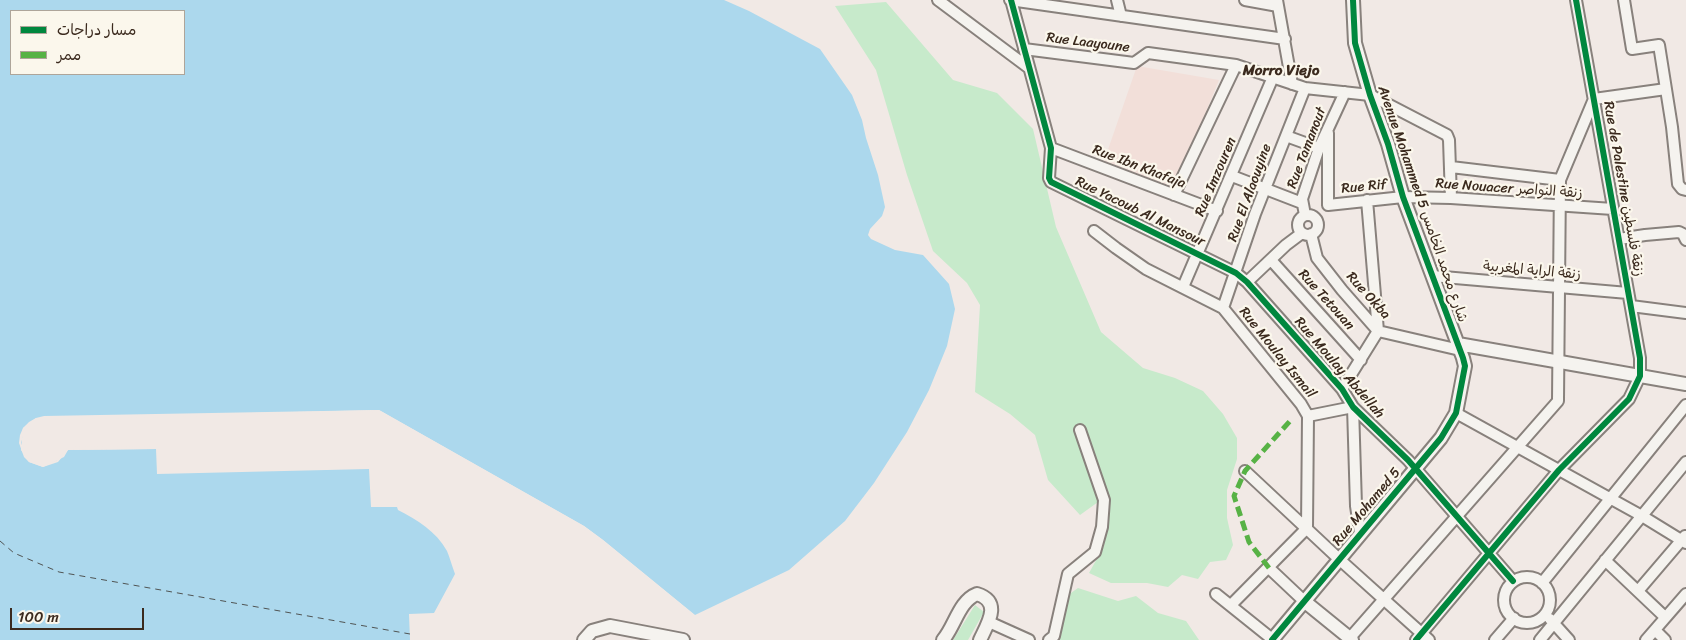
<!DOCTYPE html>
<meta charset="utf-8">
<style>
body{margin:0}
#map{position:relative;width:1686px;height:640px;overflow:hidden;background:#f1e9e5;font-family:Sriracha,"Playpen Sans Arabic",sans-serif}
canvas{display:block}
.legend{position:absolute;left:10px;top:10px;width:175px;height:65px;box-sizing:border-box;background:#fbf7ec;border:1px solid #aea59a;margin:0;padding:6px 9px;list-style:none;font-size:15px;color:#3b2a1e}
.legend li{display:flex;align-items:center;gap:10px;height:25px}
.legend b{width:25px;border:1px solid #aea59a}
.scale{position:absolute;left:10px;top:608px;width:134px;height:22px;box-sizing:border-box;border:2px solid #3b2a1e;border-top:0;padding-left:6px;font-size:15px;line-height:18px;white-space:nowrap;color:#3b2a1e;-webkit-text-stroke:4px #fbf7ec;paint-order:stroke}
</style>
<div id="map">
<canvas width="1686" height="640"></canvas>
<ul class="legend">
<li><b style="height:6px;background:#00873e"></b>مسار دراجات</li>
<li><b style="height:6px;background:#57b245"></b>ممر</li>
</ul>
<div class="scale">100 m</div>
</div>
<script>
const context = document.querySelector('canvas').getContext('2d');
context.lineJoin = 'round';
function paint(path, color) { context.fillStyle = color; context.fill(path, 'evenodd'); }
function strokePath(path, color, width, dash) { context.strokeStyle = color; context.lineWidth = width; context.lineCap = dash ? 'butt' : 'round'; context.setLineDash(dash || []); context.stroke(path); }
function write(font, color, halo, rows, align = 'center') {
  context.font = font + ' Sriracha,"Playpen Sans Arabic",sans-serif'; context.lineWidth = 4.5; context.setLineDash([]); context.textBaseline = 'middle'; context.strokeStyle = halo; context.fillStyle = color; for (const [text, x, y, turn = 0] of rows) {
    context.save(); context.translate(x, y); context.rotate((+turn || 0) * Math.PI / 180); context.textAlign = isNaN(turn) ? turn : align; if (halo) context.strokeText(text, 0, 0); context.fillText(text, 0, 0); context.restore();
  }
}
const built = new Path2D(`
 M 1137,66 L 1219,80 L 1175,188 L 1104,161 Z`);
const green = new Path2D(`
 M 886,2 L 953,80 L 997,93 L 1033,129 L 1056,227 L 1101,332 L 1143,368 L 1175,378 L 1203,391 L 1223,414 L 1237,438 L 1237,459 L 1227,490 L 1227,518 L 1233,545 L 1226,560 L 1210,562 L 1198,579 L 1182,575 L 1168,587 L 1147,583 L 1111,583 L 1089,573 L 1104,546 L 1106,525 L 1105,497 L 1080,515 L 1048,480 L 1035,435 L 1010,414 L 975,392 L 980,305 L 967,283 L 933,251 L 907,175 L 876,70 L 835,6 Z
 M 1078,588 L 1118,601 L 1136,596 L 1158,613 L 1186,621 L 1199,640 L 1059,640 L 1068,595 Z
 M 975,605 L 984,612 L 968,640 L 953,640 Z`);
const water = new Path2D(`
 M 0,0 L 724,0 L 749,11 L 820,49 L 852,95 L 862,120 L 866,138 L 878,175 L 885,207 L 882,216 L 870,229 L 868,235 L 871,239 L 895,250 L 923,255 L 949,284 L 955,309 L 947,346 L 929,390 L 907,432 L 874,483 L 845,521 L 789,570 L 695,615 L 603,540 L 584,526 L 379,410 L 36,418 L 23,428 L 21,450 L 29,462 L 43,467 L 64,457 L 68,450 L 156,449 L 157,474 L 369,469 L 371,507 L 397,507 L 398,510 C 417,520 436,531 447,551 C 450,558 452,566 455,574 L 434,613 L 409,614 L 410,640 L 0,640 ZM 11,11 L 184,11 L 184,74 L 11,74 Z`);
const pier = new Path2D(`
 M 379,410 L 584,526 L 603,540 L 697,617 L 694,617 L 602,542 L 583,529 L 378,412 L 37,420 L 25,429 L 21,443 L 26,455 L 37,463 L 50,463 L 57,460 L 68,447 L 156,446 L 156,449 L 68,450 L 58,462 L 43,467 L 29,462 L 24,457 L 19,443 L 20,435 L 23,428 L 29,422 L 36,418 L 44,416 Z`);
const ferry = new Path2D(`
 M 0,541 L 14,553 L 59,572 L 410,634`);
const minor = new Path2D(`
 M 938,0 L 1029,68
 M 1010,0 L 1285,39
 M 1011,0 L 1051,148 L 1049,178 L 1051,182 L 1236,273 L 1247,282 L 1342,389 L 1353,407 L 1408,460 L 1513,581
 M 1117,0 L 1121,16
 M 1245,0 L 1278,6
 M 1277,0 L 1292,84
 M 1624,0 L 1632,49 L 1659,45 L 1672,127 L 1678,184 L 1682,189 L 1686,190
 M 1024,49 L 1134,63 L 1148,53 L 1236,65 L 1305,88 L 1370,95 L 1447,135 L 1449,140 L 1451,198
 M 1328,133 L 1328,205
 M 1286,136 L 1319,148
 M 1051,148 L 1217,211
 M 1451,167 L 1560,180
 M 1232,176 L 1302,203
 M 1174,195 L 1236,65
 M 1328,205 L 1403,197 L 1451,198 L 1613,209
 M1298 225a10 10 0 1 1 20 0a10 10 0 1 1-20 0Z
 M 1305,215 L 1302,199 L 1319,148 L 1345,92
 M 1094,231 L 1116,248 L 1146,269 L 1223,308 L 1301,404 L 1308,416
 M 1311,234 L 1317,258 L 1342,290 L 1378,331 L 1460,350
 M 1619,239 L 1645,235 L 1679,232 L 1683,234 L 1686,240
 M 1271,260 L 1361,360
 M 1432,276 L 1628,293
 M 1247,282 L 1286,245 L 1302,233
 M 1183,287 L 1273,77
 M 1631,306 L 1686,313
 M 1223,308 L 1255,214 L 1305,88
 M 1342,389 L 1378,331 L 1367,200
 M 1456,413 L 1642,516 L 1686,543
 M 1308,416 L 1353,407 L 1356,506 L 1360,533
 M 1245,471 L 1339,559 L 1429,640
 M 1605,560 L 1665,617
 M 1269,568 L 1304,601
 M1504 600a23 23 0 1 1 46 0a23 23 0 1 1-46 0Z
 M 1542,583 L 1686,405
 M 1638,591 L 1685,536
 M 1216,594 L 1272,639
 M 1231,605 L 1307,528 L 1308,416
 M 1550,619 L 1569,640
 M 989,622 L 1029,640
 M 1655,630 L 1665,640
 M 1049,640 L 1054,636 L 1068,574 L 1095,552 L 1102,527 L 1104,500 L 1080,430
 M 1348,640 L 1558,401 L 1560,180 L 1594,99 L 1666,89
 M 1416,640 L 1559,470 L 1629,399 L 1640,376 L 1640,358 L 1576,0
 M 1495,640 L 1514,618
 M 1540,640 L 1686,462
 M 1646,640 L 1686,594`);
const tertiary = new Path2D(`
 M 1458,344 L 1686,384
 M 1304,601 L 1352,640
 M 584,640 L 592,631 L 610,626 L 683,640
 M 943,640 C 955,626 959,601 977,594 C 1002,602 988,623 980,640
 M 1272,640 L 1441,438 L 1456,413 L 1465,366 L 1463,358 L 1403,197 L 1388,144 L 1370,95 L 1355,43 L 1353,0`);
const quiet = new Path2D(`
 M 1269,568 L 1249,542 L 1234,496 L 1245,471 L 1290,421`);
const cycleway = new Path2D(`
 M 1011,0 L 1051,148 L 1049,178 L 1051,182 L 1236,273 L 1247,282 L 1342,389 L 1353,407 L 1408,460 L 1513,581
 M 1272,640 L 1441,438 L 1456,413 L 1465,366 L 1463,358 L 1403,197 L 1388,144 L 1370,95 L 1355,43 L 1353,0
 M 1416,640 L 1559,470 L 1629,399 L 1640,376 L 1640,358 L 1576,0`);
const streetNames = [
 ["Rue Laayoune",1088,43,7],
 ["Rue Tamanout",1307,148,-69],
 ["Rue Ibn Khafaja",1139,167,21],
 ["Rue Imzouren",1216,177,-67],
 ["Rue Rif",1364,187,-6],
 ["Rue Nouacer زنقة النواصر",1509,189,4],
 ["Rue de Palestine زنقة فلسطين",1623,189,80],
 ["Rue El Alaouyine",1250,193,-70],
 ["Avenue Mohammed 5 شارع محمد الخامس",1422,204,71],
 ["Rue Yacoub Al Mansour",1140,212,26],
 ["زنقة الراية المغربية",1532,271,5],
 ["Rue Okba",1368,296,48],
 ["Rue Tetouan",1326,300,48],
 ["Rue Moulay Ismail",1277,353,51],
 ["Rue Moulay Abdellah",1339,368,49],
 ["Rue Mohamed 5",1367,507,-50]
];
const neighbourhoodNames = [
 ["Morro Viejo",1281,71]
];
paint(built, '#f2dfd9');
paint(green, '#c7eacb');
paint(water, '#acd8ed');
paint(pier, '#f1e9e5');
strokePath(ferry, '#505453', 1, [6, 5]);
strokePath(minor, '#88817c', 14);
strokePath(tertiary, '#88817c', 16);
strokePath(minor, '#f5f3ef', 10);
strokePath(tertiary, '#f5f3ef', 12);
strokePath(quiet, '#57b245', 5, [10, 5]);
strokePath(cycleway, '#00873e', 6);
write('14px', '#3b2a1e', '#fbf7ec', streetNames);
write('bold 15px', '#3b2a1e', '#fbf7ec', neighbourhoodNames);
</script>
